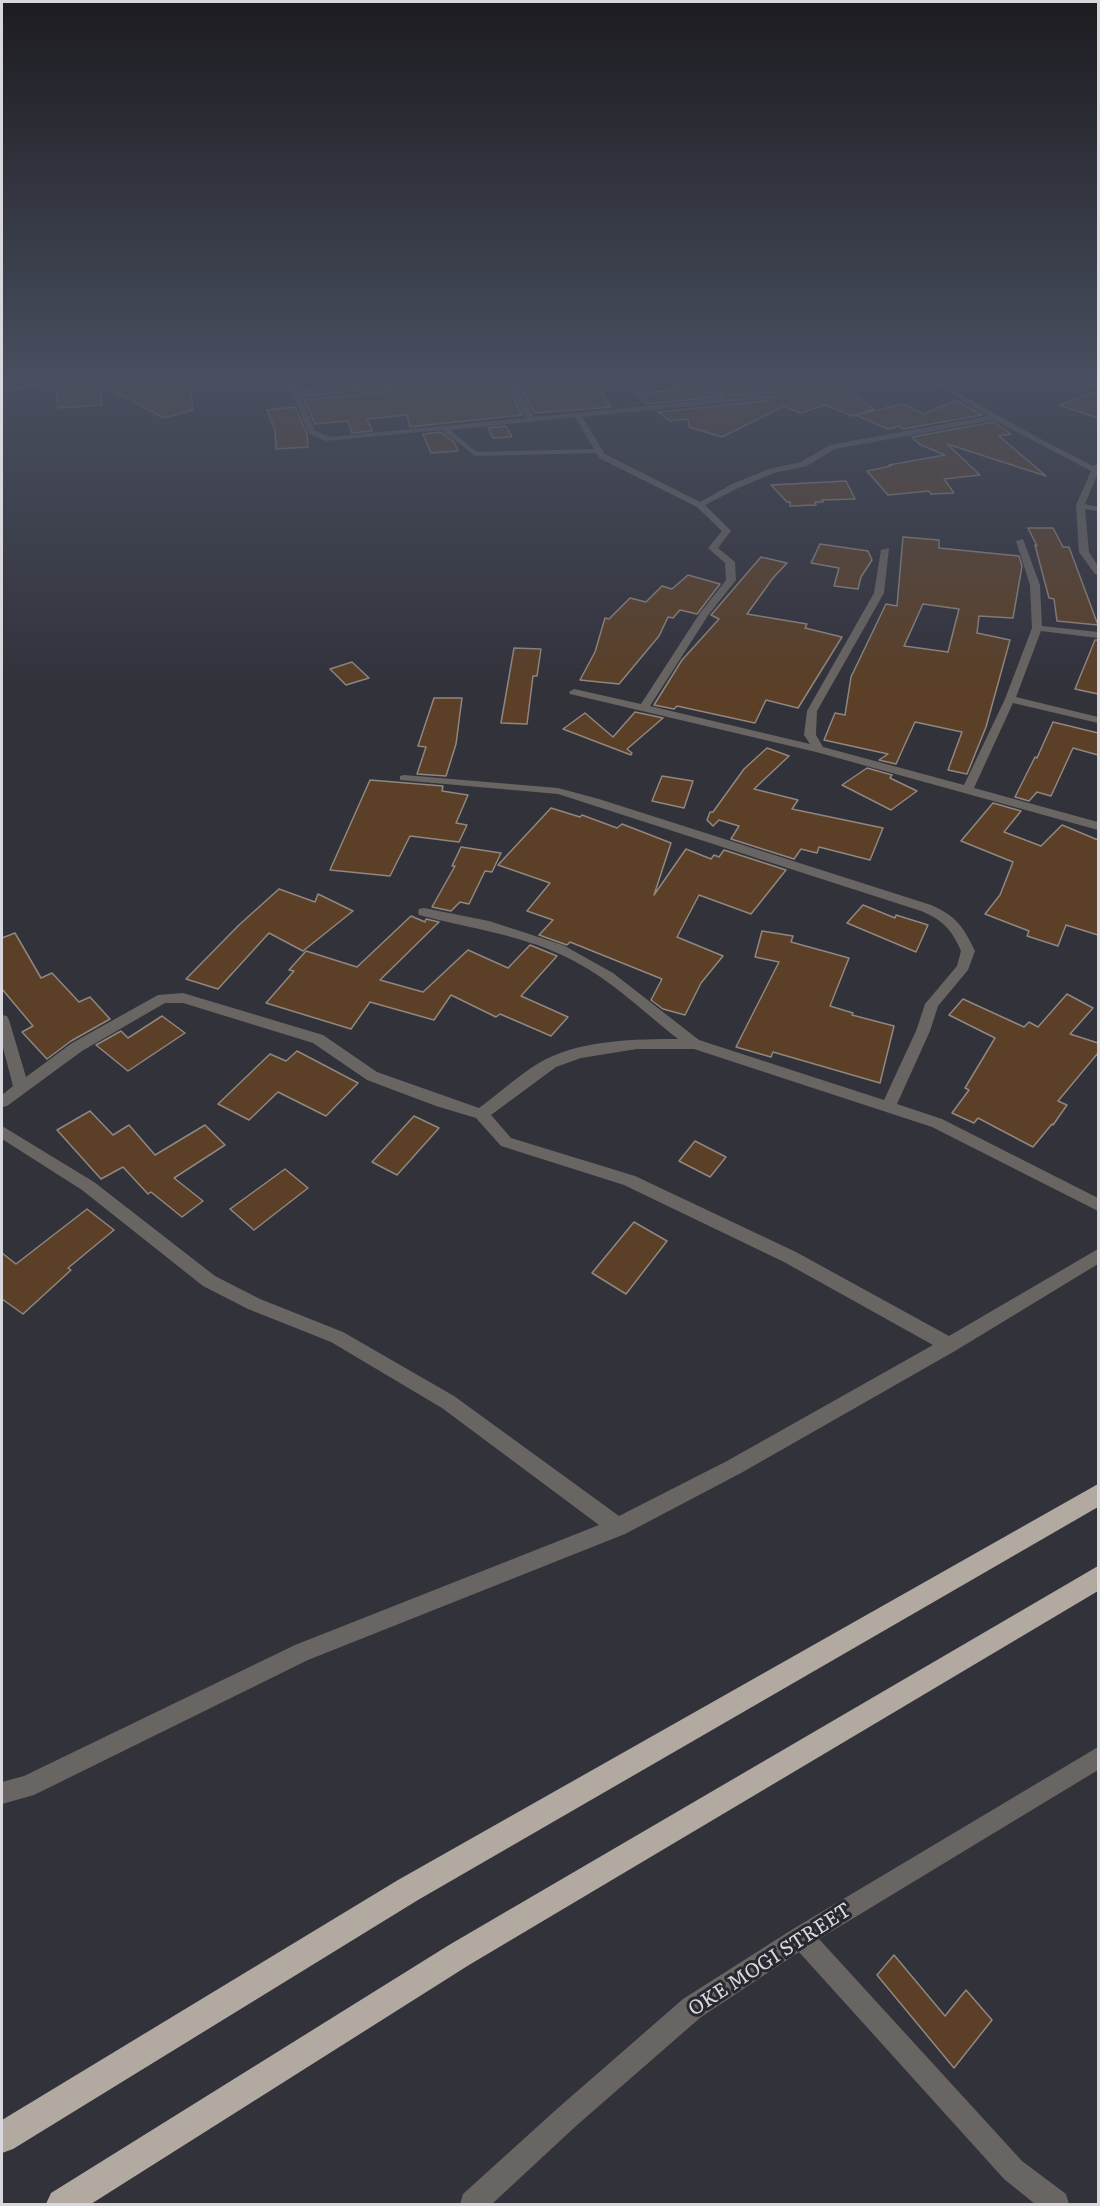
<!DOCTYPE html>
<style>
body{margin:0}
#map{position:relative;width:1100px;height:2206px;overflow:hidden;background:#32323b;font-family:Literata,serif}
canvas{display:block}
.frame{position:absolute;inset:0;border:3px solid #d7d7dd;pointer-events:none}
</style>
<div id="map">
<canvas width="1100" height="2206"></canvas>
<div class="frame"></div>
</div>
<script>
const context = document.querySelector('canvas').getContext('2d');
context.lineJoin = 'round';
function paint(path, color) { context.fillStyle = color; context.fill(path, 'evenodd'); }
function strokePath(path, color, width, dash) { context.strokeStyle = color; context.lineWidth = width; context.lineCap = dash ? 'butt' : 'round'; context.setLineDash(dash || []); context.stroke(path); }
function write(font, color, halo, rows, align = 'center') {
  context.font = font + ' Literata,serif'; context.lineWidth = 6; context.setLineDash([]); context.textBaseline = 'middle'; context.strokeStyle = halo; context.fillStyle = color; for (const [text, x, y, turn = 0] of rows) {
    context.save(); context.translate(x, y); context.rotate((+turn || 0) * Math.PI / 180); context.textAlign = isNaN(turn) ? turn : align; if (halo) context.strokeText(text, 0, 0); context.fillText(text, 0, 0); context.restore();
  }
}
const building = new Path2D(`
 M 55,382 L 101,382 L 102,405 L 58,408 Z
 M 136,382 L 149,382 L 152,385 L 190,382 L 193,410 L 164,418 L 104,386 Z
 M 293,382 L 410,382 L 300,392 Z
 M 457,382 L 506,382 L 522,415 L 410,427 L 407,415 L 367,419 L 372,431 L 352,433 L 348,421 L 315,424 L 304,400 L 455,384 Z
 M 516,382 L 562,382 L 564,384 L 595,383 L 611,407 L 535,413 Z
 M 717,382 L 755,382 L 759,387 L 835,382 L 874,409 L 852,416 L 826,405 L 800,413 L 784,406 L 722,437 L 689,427 L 688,419 L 670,421 L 658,412 L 773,400 L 778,394 L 776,392 L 729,396 L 728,391 Z
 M 704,383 L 717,397 L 647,404 L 633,394 L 675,390 L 672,385 Z
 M 1098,391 L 1098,418 L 1059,405 Z
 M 956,400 L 982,415 L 903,429 L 900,426 L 888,429 L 856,415 L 903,404 L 924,414 Z
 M 295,407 L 307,434 L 308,447 L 276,449 L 275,430 L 267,410 Z
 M 994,422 L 1011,434 L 999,436 L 1046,476 L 947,444 L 980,475 L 944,479 L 954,493 L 931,494 L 929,491 L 888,495 L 867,471 L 891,466 L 889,465 L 945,455 L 919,444 L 912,437 Z
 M 506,426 L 512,437 L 493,438 L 488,428 Z
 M 441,432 L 454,442 L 458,451 L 431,453 L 423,434 Z
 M 846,481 L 855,499 L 822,500 L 823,502 L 815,502 L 816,505 L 790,506 L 790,502 L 787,502 L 771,485 Z
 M 1028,528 L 1053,528 L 1063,547 L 1069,547 L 1098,625 L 1057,621 L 1054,599 L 1049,598 L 1035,545 L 1037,546 Z
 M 903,537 L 939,540 L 939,548 L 1019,556 L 1022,566 L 1013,618 L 979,616 L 977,633 L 1010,640 L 986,727 L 967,774 L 948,770 L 962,732 L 915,722 L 896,764 L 879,760 L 888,754 L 824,740 L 835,713 L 845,715 L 851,677 L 886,604 L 897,606 ZM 923,604 L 959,609 L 948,652 L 904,646 Z
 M 820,544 L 868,551 L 872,560 L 861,577 L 858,589 L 834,586 L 839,568 L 811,563 Z
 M 761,557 L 787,563 L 773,578 L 747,614 L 807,624 L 805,628 L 842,637 L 798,708 L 766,700 L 755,723 L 677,706 L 674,709 L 654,705 L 682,660 L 719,619 L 711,615 Z
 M 688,575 L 720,584 L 697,614 L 680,610 L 673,618 L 668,617 L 659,636 L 619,684 L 580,680 L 595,652 L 605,618 L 609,619 L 630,598 L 646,602 L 662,586 L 672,589 Z
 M 1095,640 L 1098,640 L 1098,694 L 1075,689 Z
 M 514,648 L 541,649 L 537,676 L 533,676 L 527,724 L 501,723 Z
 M 352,662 L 369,678 L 346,685 L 330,669 Z
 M 434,698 L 462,698 L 456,744 L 446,776 L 417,774 L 426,747 L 418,746 Z
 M 635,712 L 663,718 L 627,749 L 632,753 L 631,755 L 563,729 L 585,713 L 613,737 Z
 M 1053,722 L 1098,733 L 1098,755 L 1073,748 L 1051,796 L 1037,792 L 1029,801 L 1015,797 L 1035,757 L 1037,758 Z
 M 767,748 L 789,756 L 754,789 L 798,800 L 792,809 L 883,828 L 870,860 L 819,847 L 817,853 L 801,849 L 794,859 L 731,839 L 739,826 L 719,820 L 713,826 L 707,820 L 710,812 L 713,812 L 744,769 Z
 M 867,768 L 892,775 L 890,778 L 917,791 L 891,810 L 842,785 Z
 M 662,776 L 693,781 L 684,808 L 652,801 Z
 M 370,780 L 443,786 L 442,791 L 468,795 L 456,823 L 467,825 L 459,842 L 410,836 L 390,876 L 330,870 Z
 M 993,803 L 1021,811 L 1004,832 L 1041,846 L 1062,825 L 1098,840 L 1098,935 L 1066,925 L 1058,946 L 1027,936 L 1029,931 L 985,914 L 1000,895 L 1013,862 L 961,841 Z
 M 551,808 L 580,817 L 582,815 L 617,828 L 622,824 L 671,843 L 654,895 L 686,849 L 711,859 L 714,855 L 719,857 L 724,850 L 786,870 L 751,914 L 699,895 L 677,937 L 723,956 L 701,983 L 685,1015 L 663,1009 L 651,1000 L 662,979 L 570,942 L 567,945 L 539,935 L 553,920 L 527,911 L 550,883 L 498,865 Z
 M 461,847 L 501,853 L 492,872 L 485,871 L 469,904 L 460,902 L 451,911 L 432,907 L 455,866 L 452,866 Z
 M 279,889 L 315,902 L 318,894 L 353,911 L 303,951 L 269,933 L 218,989 L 186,979 L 239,925 Z
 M 863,905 L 895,918 L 896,915 L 928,925 L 916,952 L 847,923 Z
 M 411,916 L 425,922 L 426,919 L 439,922 L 380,980 L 423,992 L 468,950 L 508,968 L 530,945 L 557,956 L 521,996 L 568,1017 L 551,1036 L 500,1014 L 496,1017 L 451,995 L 434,1020 L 370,1002 L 351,1029 L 266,1003 L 294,971 L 289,970 L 306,951 L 357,967 Z
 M 762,931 L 793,936 L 791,942 L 849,958 L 830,1006 L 853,1013 L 852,1015 L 894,1026 L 880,1083 L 773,1052 L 771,1057 L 736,1047 L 779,962 L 755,957 Z
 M 15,933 L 41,978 L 52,973 L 79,1002 L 90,997 L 110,1019 L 71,1041 L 47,1059 L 22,1032 L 33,1026 L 2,989 L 2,938 Z
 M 1067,994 L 1093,1008 L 1070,1034 L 1098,1043 L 1098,1053 L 1058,1101 L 1067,1105 L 1053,1125 L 1052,1124 L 1033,1147 L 978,1118 L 974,1123 L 952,1113 L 969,1090 L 965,1088 L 995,1038 L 949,1015 L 963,999 L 1024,1027 L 1029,1022 L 1038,1027 Z
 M 162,1016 L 185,1033 L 128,1071 L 96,1045 L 121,1031 L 128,1038 Z
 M 297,1051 L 358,1083 L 326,1116 L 278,1092 L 249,1120 L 218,1104 L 270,1054 L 286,1061 Z
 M 90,1111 L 113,1135 L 129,1125 L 155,1155 L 205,1125 L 225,1145 L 174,1178 L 203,1201 L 182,1217 L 151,1192 L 148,1194 L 123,1167 L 101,1179 L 57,1130 Z
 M 414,1116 L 439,1128 L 397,1175 L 372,1162 Z
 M 695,1141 L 726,1157 L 710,1177 L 679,1161 Z
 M 285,1169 L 308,1188 L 254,1230 L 230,1209 Z
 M 87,1209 L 114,1230 L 68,1268 L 71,1270 L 23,1314 L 2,1299 L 2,1253 L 16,1264 Z
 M 634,1222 L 667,1241 L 626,1294 L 592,1273 Z
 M 894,1955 L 945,2016 L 966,1990 L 992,2020 L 954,2068 L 877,1975 Z`);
const street = new Path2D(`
 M 38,382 L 50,382 L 2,394 L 2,390 Z
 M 283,382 L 290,382 L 299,394 L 431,382 L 455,382 L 301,398 L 315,431 L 330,437 L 526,418 L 508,382 L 514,382 L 534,417 L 718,399 L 720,395 L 706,382 L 713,382 L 727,393 L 726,398 L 776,394 L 773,398 L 582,417 L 605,454 L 700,502 L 732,484 L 769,469 L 801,462 L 830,445 L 988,416 L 931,382 L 939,382 L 1031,434 L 1093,466 L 1098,463 L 1098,473 L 1085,504 L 1098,507 L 1098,511 L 1085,509 L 1089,552 L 1098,566 L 1098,575 L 1095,574 L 1079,552 L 1076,505 L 1091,471 L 994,420 L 835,449 L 807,466 L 774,473 L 738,488 L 705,505 L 731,531 L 718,548 L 735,562 L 736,580 L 709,614 L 650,706 L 810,744 L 804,735 L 807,711 L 874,593 L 881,550 L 889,548 L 884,593 L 817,711 L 816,735 L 823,747 L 964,785 L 1005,699 L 1032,628 L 1030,585 L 1016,541 L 1023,539 L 1040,585 L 1042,626 L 1098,632 L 1098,638 L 1041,631 L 1016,697 L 1098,717 L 1098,723 L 1013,703 L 974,788 L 1098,822 L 1098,830 L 816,752 L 570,694 L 569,692 L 574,689 L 641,704 L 700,613 L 726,580 L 725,563 L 708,548 L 722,531 L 697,507 L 599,458 L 596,453 L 475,456 L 442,430 L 326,441 L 309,434 L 293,396 ZM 575,417 L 594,449 L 477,452 L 450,430 Z
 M 1080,382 L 1098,385 L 1098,389 L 1081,384 Z
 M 404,775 L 558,788 L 599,799 L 931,905 C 956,916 963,926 975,951 L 968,970 L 938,1006 L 930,1031 L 897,1104 L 942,1119 L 1098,1198 L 1098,1211 L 932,1127 L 694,1049 L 637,1049 L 581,1058 L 556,1067 L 491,1115 L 511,1138 L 635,1176 L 796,1252 L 949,1336 L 1098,1249 L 1098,1264 L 955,1351 L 741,1473 L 625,1534 L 308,1660 L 34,1795 L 2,1804 L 2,1782 L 24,1776 L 295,1645 L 599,1525 L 442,1408 L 331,1342 L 248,1309 L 203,1286 L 82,1190 L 2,1139 L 2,1126 L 94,1182 L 215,1276 L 260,1299 L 343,1332 L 454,1396 L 619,1516 L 727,1461 L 933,1345 L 784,1262 L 624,1185 L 501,1146 L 476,1118 L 436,1106 L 367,1080 L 313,1043 L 183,1003 L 165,1003 L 82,1051 L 7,1106 L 2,1107 L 2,1095 L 13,1086 L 2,1044 L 2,1015 L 7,1016 L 9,1020 L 26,1077 L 72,1043 L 158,995 L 183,993 L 323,1035 L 377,1072 L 479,1108 C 500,1093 524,1070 546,1059 C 585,1040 635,1039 678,1039 C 644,1012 612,981 574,961 C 525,935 472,929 419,915 L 418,912 L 419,909 L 424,908 L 489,921 L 563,945 L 613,973 L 699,1040 L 884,1100 L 916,1031 L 925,1004 L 957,966 L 961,951 C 952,930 943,920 921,911 L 558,794 L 400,780 L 400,776 Z
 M 1098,1747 L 1098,1770 L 819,1939 L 1022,2161 L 1066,2194 L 1069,2204 L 1035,2204 L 1004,2179 L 799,1952 L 701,2017 L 576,2126 L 492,2204 L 460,2204 L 463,2194 L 558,2108 L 683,1999 L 793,1929 Z`);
const highway = new Path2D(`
 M 1098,1484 L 1098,1507 L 418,1900 L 13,2149 L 2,2153 L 2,2120 L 398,1880 Z
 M 1098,1566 L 1098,1591 L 469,1965 L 91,2204 L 46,2204 L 51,2193 L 449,1945 Z`);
const nearStreetnames = [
 ["OKE MOGI STREET",770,1960,-33]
];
paint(building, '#5b3f26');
strokePath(building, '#908780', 1.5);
paint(street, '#696562');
paint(highway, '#b2aaa1');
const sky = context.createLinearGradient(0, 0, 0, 690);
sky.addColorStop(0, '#1c1c20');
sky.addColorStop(0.55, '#494f60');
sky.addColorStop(1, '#494f6000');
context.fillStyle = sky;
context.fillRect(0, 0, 1100, 690);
write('20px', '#d7d7dd', '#282830', nearStreetnames);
</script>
